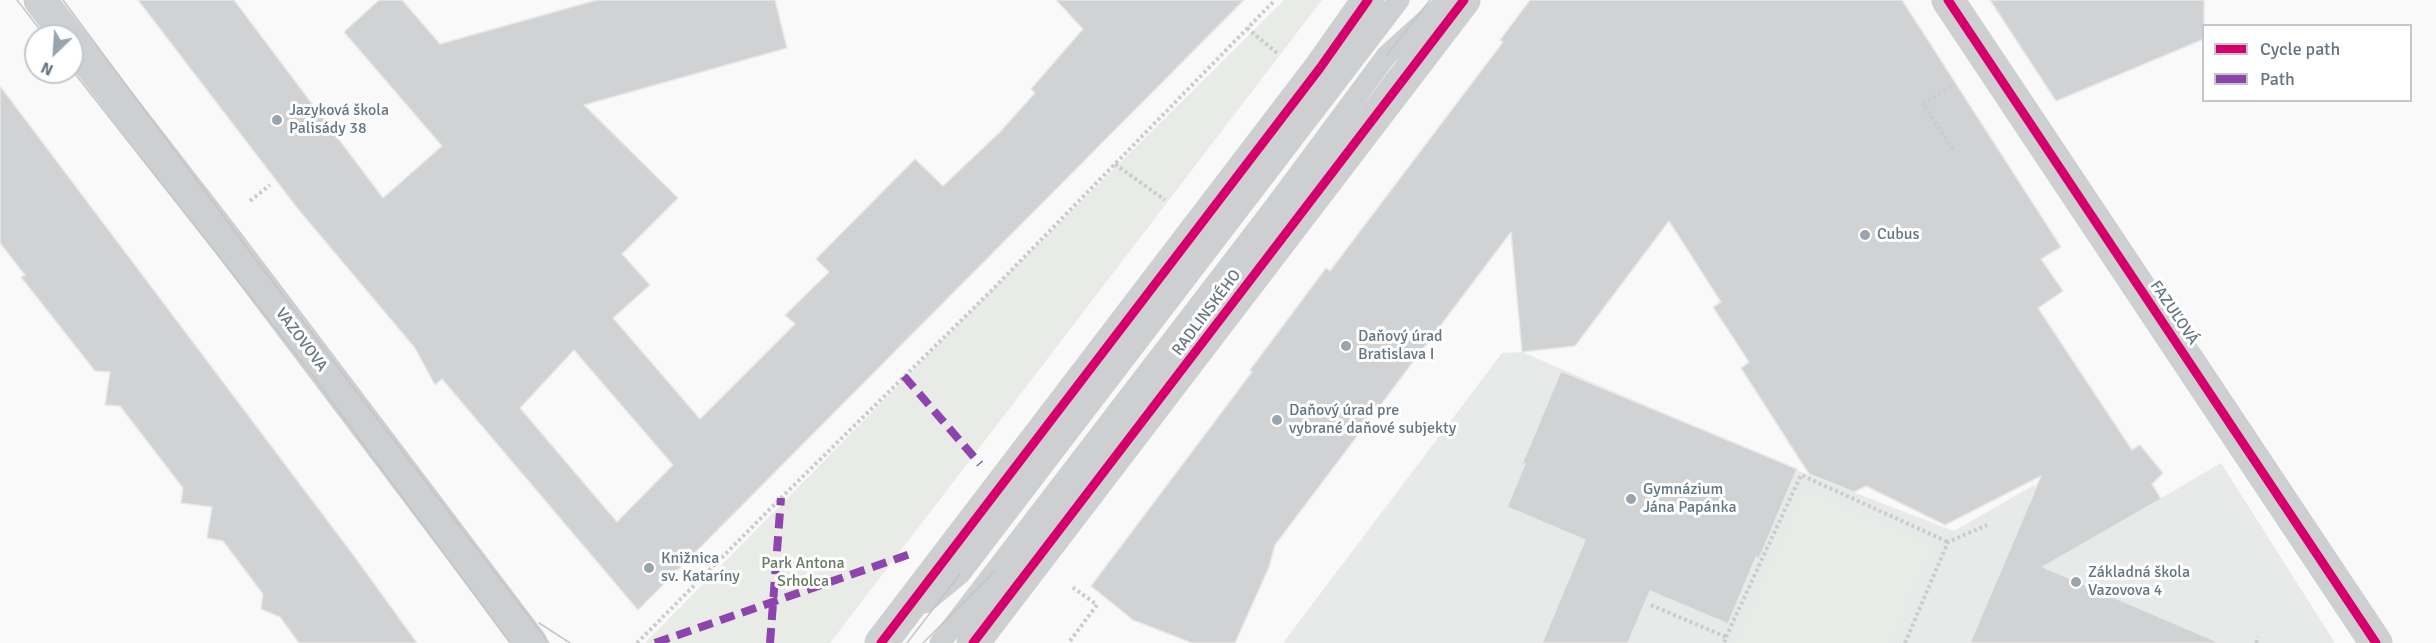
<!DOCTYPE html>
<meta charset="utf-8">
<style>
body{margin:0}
#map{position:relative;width:2436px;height:643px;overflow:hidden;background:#f9f9f9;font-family:Signika,sans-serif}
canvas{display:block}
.legend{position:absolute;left:2202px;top:24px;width:210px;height:78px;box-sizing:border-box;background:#fff;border:2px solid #c1c8cd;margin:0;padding:8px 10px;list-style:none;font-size:18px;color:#657683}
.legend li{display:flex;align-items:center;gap:12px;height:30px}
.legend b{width:30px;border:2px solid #c1c8cd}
.north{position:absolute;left:24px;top:24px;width:60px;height:60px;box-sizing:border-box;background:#fff;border:2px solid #c1c8cd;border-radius:50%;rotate:205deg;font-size:16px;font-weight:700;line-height:24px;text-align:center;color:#657683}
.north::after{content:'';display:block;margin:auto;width:21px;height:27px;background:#99a4ac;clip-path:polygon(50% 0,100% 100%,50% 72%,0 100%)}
</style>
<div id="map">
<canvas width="2436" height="643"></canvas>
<ul class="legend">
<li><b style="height:8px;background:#d6006c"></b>Cycle path</li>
<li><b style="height:8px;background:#8e44ad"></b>Path</li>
</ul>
<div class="north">N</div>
</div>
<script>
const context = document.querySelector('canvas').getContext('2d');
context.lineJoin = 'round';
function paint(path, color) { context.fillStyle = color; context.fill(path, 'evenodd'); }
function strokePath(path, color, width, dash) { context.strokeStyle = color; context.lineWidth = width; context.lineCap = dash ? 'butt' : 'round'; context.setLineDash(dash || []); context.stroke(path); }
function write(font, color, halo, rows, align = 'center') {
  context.font = font + ' Signika,sans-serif'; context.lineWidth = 6; context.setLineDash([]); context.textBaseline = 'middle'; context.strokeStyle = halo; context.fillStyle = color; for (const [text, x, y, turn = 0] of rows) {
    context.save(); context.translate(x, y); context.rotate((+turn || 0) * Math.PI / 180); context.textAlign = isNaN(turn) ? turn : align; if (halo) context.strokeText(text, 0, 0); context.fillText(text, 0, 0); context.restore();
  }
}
const built = new Path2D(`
 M 1522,352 L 1796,470 L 1954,531 L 2034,485 L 2071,551 L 2221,463 L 2335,643 L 1283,643 L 1502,353 Z`);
const green = new Path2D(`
 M 1284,0 L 1322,0 L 830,643 L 645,643 L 991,291 Z
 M 1804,488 L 1933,545 L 1890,643 L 1736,643 Z`);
const building = new Path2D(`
 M 138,0 L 234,0 L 383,198 L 442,146 L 344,32 L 379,0 L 402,0 L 440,44 L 597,0 L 775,0 L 787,48 L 584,105 L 678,198 L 622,254 L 650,285 L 613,318 L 700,419 L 795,324 L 785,315 L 829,272 L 816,259 L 915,159 L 943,186 L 1000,132 L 1035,93 L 1031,89 L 1083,29 L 1056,0 L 1244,0 L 638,610 L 442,379 L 435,385 L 415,348 L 298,209 ZM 574,350 L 673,465 L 617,522 L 520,408 Z
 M 1530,0 L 1902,0 L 2061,247 L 2041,259 L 2063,291 L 2038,308 L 2132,450 L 2140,445 L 2163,473 L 2152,484 L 2161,499 L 2043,567 L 2220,643 L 1970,643 L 2041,476 L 1945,525 L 1866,486 L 1854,492 L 1809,474 L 1741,368 L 1749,362 L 1713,307 L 1721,302 L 1669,221 L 1575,346 L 1522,352 L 1511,232 L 1275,545 L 1269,567 L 1235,643 L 1192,643 L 1133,620 L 1091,586 L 1252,372 L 1250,370 L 1326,268 L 1330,271 L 1503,42 L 1500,40 Z
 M 1990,0 L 2204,0 L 2204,39 L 2056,101 Z
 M 0,86 L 354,556 L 417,643 L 299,643 L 280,617 L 261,609 L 263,594 L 223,541 L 207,538 L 212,507 L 181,503 L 183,488 L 120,406 L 105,405 L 110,372 L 95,371 L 21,277 L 25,275 L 0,243 Z
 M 1561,371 L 1797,469 L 1759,559 L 1756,557 L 1728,624 L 1650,591 L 1628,643 L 1542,643 L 1585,540 L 1507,507 L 1525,464 L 1522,464 Z`);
const path = new Path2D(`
 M 1247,28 L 1277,53
 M 1953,149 L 1923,104 L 1954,84
 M 1115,164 L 1165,200
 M 250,201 L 270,185
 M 1651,605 L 1726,637 L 1724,643
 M 1726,637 L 1801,475 L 1948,542
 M 1070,641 L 1097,605 L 1071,586
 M 637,643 L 781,498 L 991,291 L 1275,0
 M 1905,643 L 1948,542 L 1987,525
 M 2256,643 L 2258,637`);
const service = new Path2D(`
 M 925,603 L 960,574 L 1399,0
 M 940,643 L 1275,206 L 1387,55 L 1448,0`);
const minor = new Path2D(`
 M 40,0 L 68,36
 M 1948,0 L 2376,643
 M 72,41 L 227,241 L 531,643
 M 881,643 L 1320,68 L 1368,0
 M 973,643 L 1464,0`);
const tram = new Path2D(`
 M 17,0 L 45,36
 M 63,0 L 256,260 L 549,643
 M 1387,55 L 1430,0
 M 72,70 L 313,376 L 510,643
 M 539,623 L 570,643
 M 876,643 L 892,630
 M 907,643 L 960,574
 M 923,643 L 995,571`);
const quiet = new Path2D(`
 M 904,376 L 980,464
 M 655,643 L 913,553
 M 770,643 L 781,498`);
const cycleway = new Path2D(`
 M 1948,0 L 2376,643
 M 881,643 L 1320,68 L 1368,0
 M 973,643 L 1464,0`);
const markers = [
 [277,120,6,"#99a4ac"],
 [1865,235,6,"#99a4ac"],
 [1346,346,6,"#99a4ac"],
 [1277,420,6,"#99a4ac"],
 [1631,499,6,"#99a4ac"],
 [649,568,6,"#99a4ac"],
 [2076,582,6,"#99a4ac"]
];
const poiNames = [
 ["Jazyková škola",289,111],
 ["Palisády 38",289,129],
 ["Cubus",1877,235],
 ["Daňový úrad",1358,337],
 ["Bratislava I",1358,355],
 ["Daňový úrad pre",1289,411],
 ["vybrané daňové subjekty",1289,429],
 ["Gymnázium",1643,490],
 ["Jána Papánka",1643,508],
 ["Knižnica",661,559],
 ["sv. Kataríny",661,577],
 ["Základná škola",2088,573],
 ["Vazovova 4",2088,591]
];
const streetNames = [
 ["RADLINSKÉHO",1207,313,-53],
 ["FAZUĽOVÁ",2174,313,56],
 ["VAZOVOVA",301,340,53]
];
const parkNames = [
 ["Park Antona",803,564],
 ["Srholca",803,582]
];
paint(built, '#e8e9e9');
paint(green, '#e8ebe6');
paint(building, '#d0d2d3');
strokePath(building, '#e8e8e8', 1.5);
strokePath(path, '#cbcccd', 4, [3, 3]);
strokePath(service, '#cecfd0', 21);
strokePath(minor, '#cecfd0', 33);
strokePath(tram, '#c3c5c6', 1.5);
strokePath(quiet, '#8e44ad', 8, [15, 8]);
strokePath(cycleway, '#d6006c', 9);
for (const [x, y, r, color] of markers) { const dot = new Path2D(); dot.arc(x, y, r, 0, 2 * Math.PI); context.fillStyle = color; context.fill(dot); strokePath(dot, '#fff', 2); }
write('16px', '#657683', '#fff', poiNames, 'left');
write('16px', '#657683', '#fff', streetNames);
write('16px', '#687a64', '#fff', parkNames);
</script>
